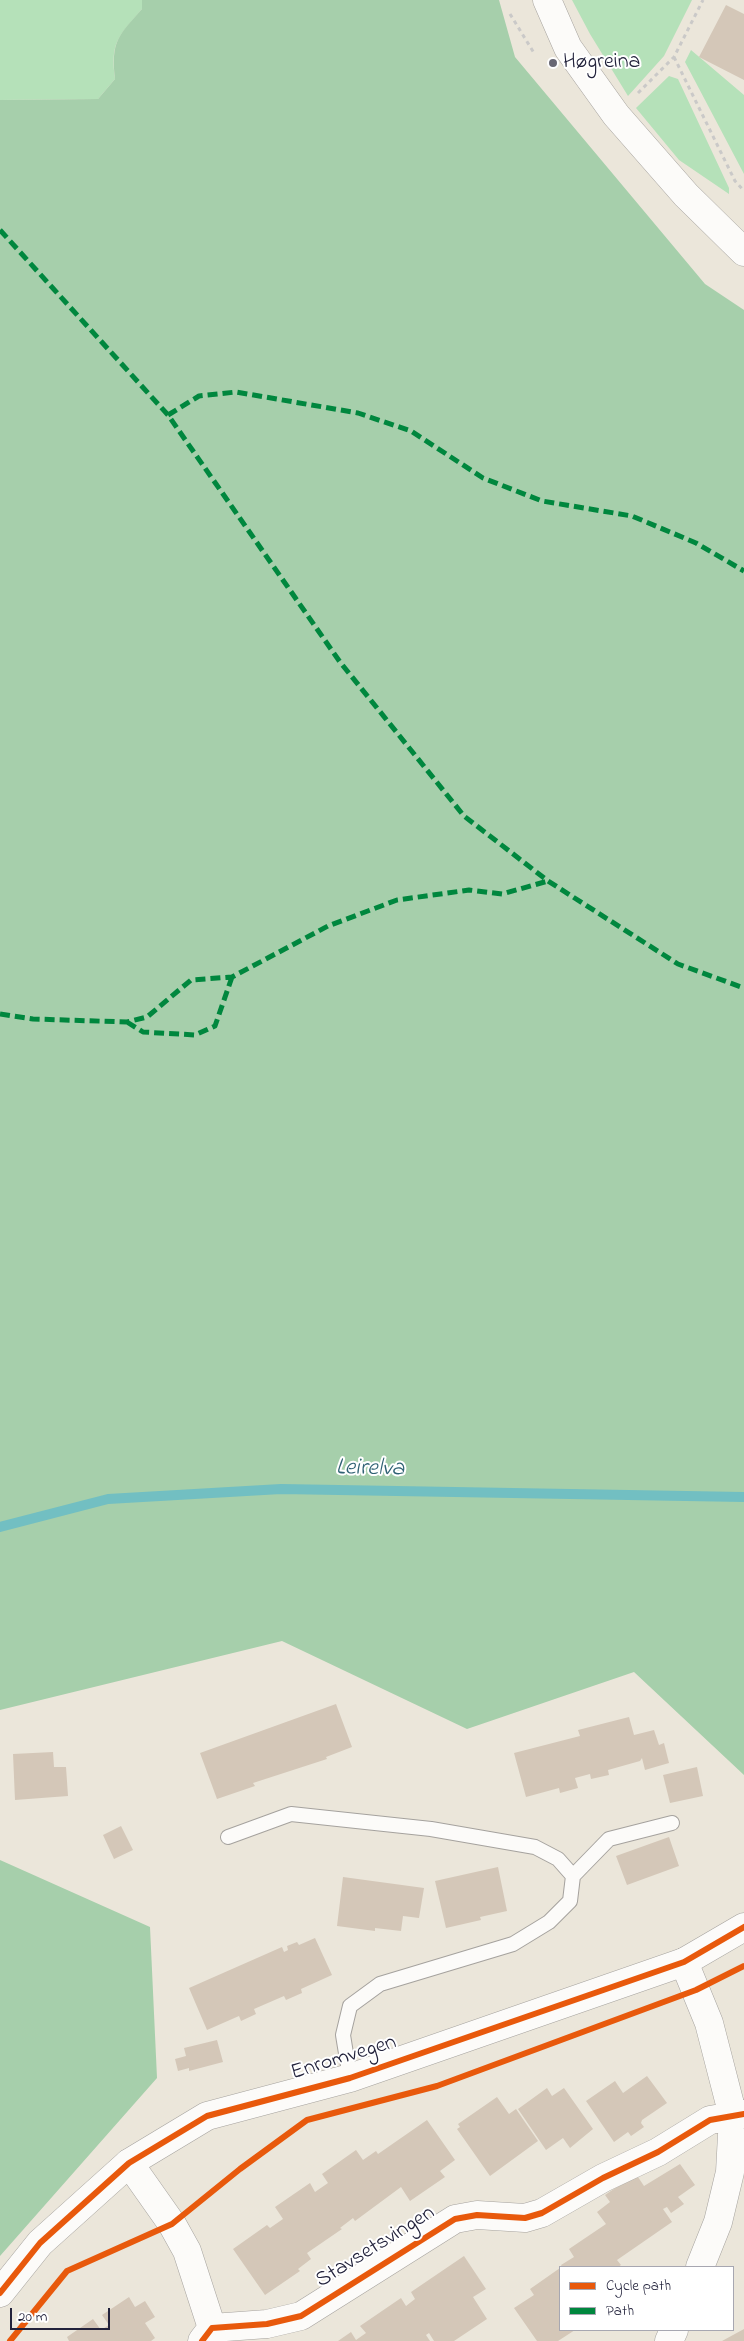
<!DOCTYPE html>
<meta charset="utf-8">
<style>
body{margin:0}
#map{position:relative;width:744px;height:2341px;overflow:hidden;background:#ebe6da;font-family:"Indie Flower",sans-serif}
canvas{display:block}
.legend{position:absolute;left:559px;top:2266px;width:175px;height:65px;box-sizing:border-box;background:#fff;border:1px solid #a7a7b1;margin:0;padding:6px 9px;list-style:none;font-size:15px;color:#22223b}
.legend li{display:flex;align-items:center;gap:10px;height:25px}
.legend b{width:25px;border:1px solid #a7a7b1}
.scale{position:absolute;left:10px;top:2308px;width:100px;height:22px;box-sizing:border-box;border:2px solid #22223b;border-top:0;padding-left:6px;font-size:15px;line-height:18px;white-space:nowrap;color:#22223b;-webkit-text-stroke:4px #fff;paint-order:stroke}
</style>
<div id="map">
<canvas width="744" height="2341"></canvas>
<ul class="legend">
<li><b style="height:6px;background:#e8590c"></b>Cycle path</li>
<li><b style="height:6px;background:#00873e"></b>Path</li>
</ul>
<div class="scale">20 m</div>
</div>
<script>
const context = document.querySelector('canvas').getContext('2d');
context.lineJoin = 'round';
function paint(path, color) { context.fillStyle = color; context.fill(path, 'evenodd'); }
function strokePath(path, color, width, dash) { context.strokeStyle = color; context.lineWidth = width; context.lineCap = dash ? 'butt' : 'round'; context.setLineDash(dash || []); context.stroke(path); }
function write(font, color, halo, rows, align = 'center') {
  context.font = font + ' "Indie Flower",sans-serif'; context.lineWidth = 4; context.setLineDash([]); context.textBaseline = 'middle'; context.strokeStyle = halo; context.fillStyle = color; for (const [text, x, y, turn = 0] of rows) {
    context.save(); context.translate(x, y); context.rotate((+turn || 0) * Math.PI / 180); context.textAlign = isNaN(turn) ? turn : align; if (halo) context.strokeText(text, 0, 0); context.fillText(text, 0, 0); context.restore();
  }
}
const green = new Path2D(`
 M 0,0 L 142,0 L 142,9 C 119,36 110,41 115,79 L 98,99 L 0,100 Z
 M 572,0 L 692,0 L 664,56 L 628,96 L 590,34 Z
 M 691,50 L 744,95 L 744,174 L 685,62 Z
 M 669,76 L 678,79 L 729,188 L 729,194 L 679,160 L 636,108 Z`);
const forest = new Path2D(`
 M 142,0 L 499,0 L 515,57 L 705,284 L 744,310 L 744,1775 L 634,1672 L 467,1729 L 282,1641 L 0,1710 L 0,100 L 98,99 L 115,79 C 111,41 118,36 142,9 Z
 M 0,1860 L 150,1927 L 157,2078 L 0,2256 Z`);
const stream = new Path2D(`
 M 0,1527 L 108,1499 L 281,1489 L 744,1497`);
const building = new Path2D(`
 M 726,5 L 744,14 L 744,80 L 699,57 Z
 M 336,1704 L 352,1747 L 326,1757 L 327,1759 L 253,1783 L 255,1786 L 217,1799 L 200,1753 Z
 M 629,1717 L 634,1735 L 654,1730 L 659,1745 L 664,1743 L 669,1763 L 645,1770 L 642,1758 L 640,1761 L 608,1770 L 609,1775 L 591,1779 L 590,1774 L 575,1778 L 578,1788 L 560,1793 L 559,1788 L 526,1797 L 514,1753 L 580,1736 L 578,1730 Z
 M 53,1752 L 54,1767 L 66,1767 L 68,1796 L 15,1800 L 13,1754 Z
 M 697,1767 L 703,1796 L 670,1803 L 663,1775 Z
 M 121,1826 L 133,1850 L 114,1859 L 103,1835 Z
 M 669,1837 L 679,1866 L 627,1885 L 616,1856 Z
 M 498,1867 L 507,1911 L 480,1917 L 481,1920 L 446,1928 L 435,1881 Z
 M 343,1877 L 424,1888 L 419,1918 L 403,1916 L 401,1931 L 375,1928 L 375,1931 L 337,1926 Z
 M 315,1938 L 332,1975 L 301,1989 L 302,1993 L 286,2000 L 284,1996 L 254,2009 L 256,2014 L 241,2021 L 239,2016 L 207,2030 L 189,1988 L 282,1947 L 284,1952 L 288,1950 L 287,1946 L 297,1942 L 299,1945 Z
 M 217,2040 L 223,2062 L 189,2071 L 189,2068 L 178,2071 L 175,2059 L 186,2056 L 184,2048 Z
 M 647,2076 L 667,2103 L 642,2120 L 641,2123 L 644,2127 L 631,2136 L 628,2132 L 614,2142 L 586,2101 L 615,2081 L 623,2093 Z
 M 547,2088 L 552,2096 L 564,2088 L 593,2129 L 570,2148 L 563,2138 L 546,2150 L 518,2109 Z
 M 497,2097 L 509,2114 L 516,2109 L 538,2141 L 490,2176 L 457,2129 L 460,2127 L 458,2124 Z
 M 427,2120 L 455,2160 L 440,2171 L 445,2177 L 410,2201 L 401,2187 L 355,2221 L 353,2218 L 340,2228 L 342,2229 L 307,2253 L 311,2259 L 298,2269 L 300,2271 L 265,2295 L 233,2249 L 267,2225 L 270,2228 L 283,2219 L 275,2207 L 310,2183 L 315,2192 L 328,2183 L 322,2174 L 356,2150 L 363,2160 L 376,2151 L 378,2154 Z
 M 680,2164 L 695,2185 L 678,2197 L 684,2204 L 671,2213 L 667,2207 L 663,2209 L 672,2222 L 617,2260 L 621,2265 L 618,2267 L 562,2267 L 561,2265 L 574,2257 L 569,2249 L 606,2224 L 597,2212 L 610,2202 L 605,2195 L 636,2174 L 644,2186 Z
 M 464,2256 L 486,2289 L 473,2297 L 487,2319 L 454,2341 L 434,2341 L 429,2333 L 426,2335 L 430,2341 L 338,2341 L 351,2332 L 356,2340 L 366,2333 L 360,2326 L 401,2298 L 406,2306 L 415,2299 L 411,2292 Z
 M 560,2268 L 560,2330 L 575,2330 L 558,2341 L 537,2341 L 514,2308 L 534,2295 L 530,2289 Z
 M 129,2297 L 135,2307 L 145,2301 L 155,2317 L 145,2323 L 155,2338 L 151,2341 L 69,2341 L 67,2337 L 93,2319 L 101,2330 L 109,2325 L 102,2315 Z
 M 744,2329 L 744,2341 L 722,2341 Z`);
const path = new Path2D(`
 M 510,14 L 534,53
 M 674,57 L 735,181 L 744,191
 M 638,93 L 674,57 L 703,0`);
const service = new Path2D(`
 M 228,1837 L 291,1814 L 431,1829 L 535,1847 L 558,1859 L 573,1876 L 570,1901 L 549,1922 L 513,1944 L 380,1984 L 350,2006 L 343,2035 L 350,2078
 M 573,1876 L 609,1839 L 672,1823`);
const minor = new Path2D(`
 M 684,1962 L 709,2023 L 733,2116 L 730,2172 L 718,2222 L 700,2267
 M 129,2163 L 172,2224 L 187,2251 L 212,2328 L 211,2341
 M 202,2341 L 212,2328 L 267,2324 L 301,2316 L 455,2219 L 477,2215 L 525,2218 L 542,2213 L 603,2178 L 658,2152 L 710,2120 L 744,2114
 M 669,2341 L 674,2330`);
const tertiary = new Path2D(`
 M 547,0 L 568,48 L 616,115 L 686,195 L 744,252
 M 0,2293 L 40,2243 L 129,2163 L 207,2116 L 350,2078 L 684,1962 L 744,1927`);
const quiet = new Path2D(`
 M 0,230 L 168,415 L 340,662 L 464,816 L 548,881 L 678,964 L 744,988
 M 168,415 L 199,396 L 236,392 L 358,413 L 411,431 L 483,478 L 542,501 L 632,516 L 696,543 L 744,571
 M 0,1014 L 33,1019 L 127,1022 L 147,1017 L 191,980 L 232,977 L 328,926 L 397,900 L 469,890 L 502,894 L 548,881
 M 127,1022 L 143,1032 L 195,1035 L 215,1026 L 232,977`);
const cycleway = new Path2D(`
 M 0,2293 L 40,2243 L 129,2163 L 207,2116 L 350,2078 L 684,1962 L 744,1927
 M 10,2341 L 67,2271 L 172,2224 L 240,2169 L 307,2120 L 437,2086 L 696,1990 L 744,1966
 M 202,2341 L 212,2328 L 267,2324 L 301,2316 L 455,2219 L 477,2215 L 525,2218 L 542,2213 L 603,2178 L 658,2152 L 710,2120 L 744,2114`);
const markers = [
 [553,63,5,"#686773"]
];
const poiNames = [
 ["Høgreina",563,63]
];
const streetNames = [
 ["Enromvegen",344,2059,-17],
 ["Stavsetsvingen",376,2248,-32]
];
const waterNames = [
 ["Leirelva",370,1470,1]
];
paint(green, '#b5e1b9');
paint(forest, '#a6cfab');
strokePath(stream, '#72bfc2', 10);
paint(building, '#d4c7b8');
strokePath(service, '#a5a29e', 16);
strokePath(minor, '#a5a29e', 29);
strokePath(tertiary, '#a5a29e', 29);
strokePath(path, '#cac9c8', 3, [4, 4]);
strokePath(service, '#fcfbf9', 14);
strokePath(minor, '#fcfbf9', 28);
strokePath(tertiary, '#fcfbf9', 28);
strokePath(quiet, '#00873e', 5, [10, 5]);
strokePath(cycleway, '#e8590c', 6);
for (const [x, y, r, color] of markers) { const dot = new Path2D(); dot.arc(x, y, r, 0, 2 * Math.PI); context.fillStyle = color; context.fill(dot); strokePath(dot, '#fff', 2); }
write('22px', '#22223b', '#fff', poiNames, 'left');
write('22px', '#22223b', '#fff', streetNames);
write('italic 24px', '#2f6173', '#fff', waterNames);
</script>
